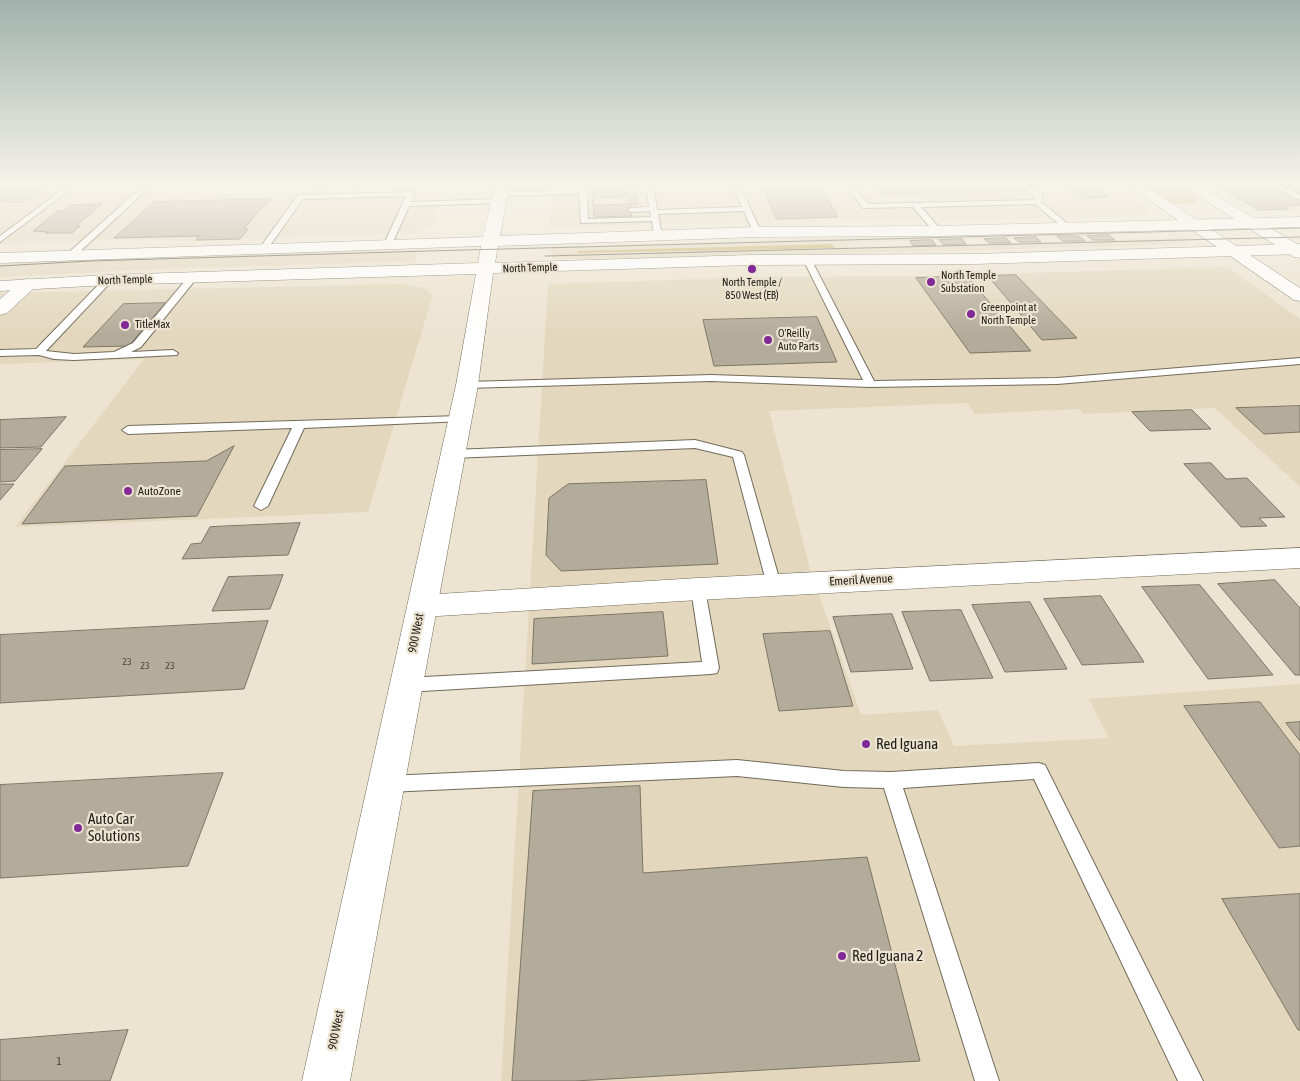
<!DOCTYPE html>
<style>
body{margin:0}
canvas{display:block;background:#ece4d1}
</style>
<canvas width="1300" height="1081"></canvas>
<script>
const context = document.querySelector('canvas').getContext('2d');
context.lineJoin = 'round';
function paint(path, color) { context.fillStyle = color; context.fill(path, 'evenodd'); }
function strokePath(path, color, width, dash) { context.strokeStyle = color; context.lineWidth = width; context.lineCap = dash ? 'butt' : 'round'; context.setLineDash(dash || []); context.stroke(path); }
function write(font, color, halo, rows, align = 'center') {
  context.font = font + ' "Asap Condensed",sans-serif'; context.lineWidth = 4.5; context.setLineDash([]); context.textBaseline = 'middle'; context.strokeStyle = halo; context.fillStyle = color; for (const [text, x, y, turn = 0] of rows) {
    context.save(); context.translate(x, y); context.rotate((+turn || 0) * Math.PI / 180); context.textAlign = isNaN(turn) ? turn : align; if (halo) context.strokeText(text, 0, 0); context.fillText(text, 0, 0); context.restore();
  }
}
const built = new Path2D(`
 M 0,184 L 172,184 L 159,196 L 443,190 L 432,226 L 415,233 L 193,241 L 137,239 L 0,244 Z
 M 552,184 L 1111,184 L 1151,211 L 1145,216 L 922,221 L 841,220 L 550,227 Z
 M 1213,184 L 1300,184 L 1300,211 L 1261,212 Z
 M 1168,229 L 1189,244 L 719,257 L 552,259 L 550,247 ZM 1169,233 L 1176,238 L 849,248 L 846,243 ZM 831,244 L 834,247 L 578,253 L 577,251 Z
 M 417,250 L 415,261 L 159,269 L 0,277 L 0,264 L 57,260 Z
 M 1222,267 L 1230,269 L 1300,319 L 1300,487 L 1215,408 L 1083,414 L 1079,409 L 975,414 L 967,403 L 769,411 L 810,569 L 861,715 L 938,710 L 954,746 L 1109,738 L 1089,699 L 1300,684 L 1300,1081 L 501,1081 L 548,284 L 768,277 L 927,276 Z
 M 402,284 L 424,288 L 431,293 L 432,297 L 368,512 L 15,527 L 144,359 L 0,364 L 0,293 Z`);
const green = new Path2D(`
 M 1139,184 C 1160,184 1185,180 1198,200 C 1182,214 1153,193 1139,184 Z
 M 831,244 L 835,248 L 578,253 L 577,251 Z`);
const building = new Path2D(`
 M 0,184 L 34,184 L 31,185 L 42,185 L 38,188 L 43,188 L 23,202 L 7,202 L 8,201 L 0,201 Z
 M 761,184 L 819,184 L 838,217 L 777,219 Z
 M 873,184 L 1018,184 L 1027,191 L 882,194 Z
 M 1064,184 L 1089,184 L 1108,197 L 1083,198 Z
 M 1214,184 L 1233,184 L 1247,192 L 1279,191 L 1300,203 L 1300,205 L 1283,206 L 1289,209 L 1259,210 Z
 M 1288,184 L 1300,184 L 1300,195 L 1286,187 L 1295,187 Z
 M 627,185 L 632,216 L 594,217 L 592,186 Z
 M 637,197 L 638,204 L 594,205 L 593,198 Z
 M 272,199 L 266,206 L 263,206 L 244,229 L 248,229 L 240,239 L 196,240 L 199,236 L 114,238 L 154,202 Z
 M 102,204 L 76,226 L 80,226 L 72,233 L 46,233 L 48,232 L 33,231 L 58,211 L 63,211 L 71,205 Z
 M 1109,235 L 1115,240 L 1093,240 L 1087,236 Z
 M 1057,236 L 1079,236 L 1085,241 L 1063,241 Z
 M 1036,237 L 1041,242 L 1019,242 L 1014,238 Z
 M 1006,238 L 1011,243 L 989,243 L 984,239 Z
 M 962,239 L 966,244 L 944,245 L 939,240 Z
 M 932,240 L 936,245 L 913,246 L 910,241 Z
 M 1016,275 L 1077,338 L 1042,340 L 988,276 Z
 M 967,276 L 1031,351 L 970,353 L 916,278 Z
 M 165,303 L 129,346 L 83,347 L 123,304 Z
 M 817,317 L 837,362 L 714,366 L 703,320 Z
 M 1300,406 L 1300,432 L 1264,434 L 1236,408 Z
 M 1192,410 L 1211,429 L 1150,431 L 1132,412 Z
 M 66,417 L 41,447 L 0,448 L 0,420 Z
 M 234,446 L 197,516 L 22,524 L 65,466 L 206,461 Z
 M 42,449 L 15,481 L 0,482 L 0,450 Z
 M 1211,463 L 1226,479 L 1247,478 L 1285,517 L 1259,518 L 1267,526 L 1241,527 L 1184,464 Z
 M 706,480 L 718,564 L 561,571 L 546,555 L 549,498 L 568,484 Z
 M 0,484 L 14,484 L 0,500 Z
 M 300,523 L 288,555 L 182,559 L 191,544 L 201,543 L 210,527 Z
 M 283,575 L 270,609 L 212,611 L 228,577 Z
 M 1275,580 L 1300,608 L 1300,675 L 1295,675 L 1218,584 Z
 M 1200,585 L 1273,675 L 1208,679 L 1142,587 Z
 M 1101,596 L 1144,662 L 1082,665 L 1044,599 Z
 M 1030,602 L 1067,669 L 1005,672 L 972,605 Z
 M 961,610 L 993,678 L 930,681 L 902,612 Z
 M 663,612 L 668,656 L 532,664 L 534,619 Z
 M 892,614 L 913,669 L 851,672 L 833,617 Z
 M 268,621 L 244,689 L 0,703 L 0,635 Z
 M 830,631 L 853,706 L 779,711 L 763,634 Z
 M 1260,702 L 1300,755 L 1300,846 L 1279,848 L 1184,706 Z
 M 1300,722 L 1300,741 L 1286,723 Z
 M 223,773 L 188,866 L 0,878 L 0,785 Z
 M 640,786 L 643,873 L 867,857 L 920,1061 L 575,1081 L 512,1081 L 533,791 Z
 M 1300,894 L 1300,1030 L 1298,1030 L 1222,899 Z
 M 128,1030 L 110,1081 L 0,1081 L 0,1040 Z`);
const service = new Path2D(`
 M 70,184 L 78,184 L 0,242 L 0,236 Z
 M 145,184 L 153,184 L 73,258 L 67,258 L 67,254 Z
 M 309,184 L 328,184 C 324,187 313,187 309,184 Z
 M 579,184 L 585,184 L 586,190 L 597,192 L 587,194 L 588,219 L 651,217 L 650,211 L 631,212 L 627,210 L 631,208 L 649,207 L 647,192 L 628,193 L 624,191 L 628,189 L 646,188 L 646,184 L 653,184 L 657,210 L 742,207 L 732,184 L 739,184 L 761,232 L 754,234 L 744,211 L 658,214 L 662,235 L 658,237 L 654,235 L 652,221 L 581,223 L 579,194 L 500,196 L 496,194 L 500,192 L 579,190 Z
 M 845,184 L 852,184 L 868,204 L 1035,200 L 1036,198 L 1019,184 L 1027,184 L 1043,196 L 1041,202 L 1073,228 L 1066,230 L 1035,204 L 921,207 L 942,231 L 938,233 L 935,233 L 913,207 L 863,208 Z
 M 1245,184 L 1279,184 L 1300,195 L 1300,200 L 1275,187 L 1248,188 L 1245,188 Z
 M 411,192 L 415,194 L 411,202 L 499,199 L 503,201 L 499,203 L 409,206 L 392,244 L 388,246 L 384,244 L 406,196 L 303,199 L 266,251 L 259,249 L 298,195 Z
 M 808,258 L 812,261 L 874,381 L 1057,378 L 1300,358 L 1300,364 L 1057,384 L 870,387 L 711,381 L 467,388 L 462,385 L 467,382 L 711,375 L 863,380 L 804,261 Z
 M 193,274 L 197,277 L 196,279 L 141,347 L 131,352 L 173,350 L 178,353 L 177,355 L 74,360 L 54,359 L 39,355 L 0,356 L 0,350 L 36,349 L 105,278 L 108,277 L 112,280 L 111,282 L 46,351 L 74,354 L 114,352 L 133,343 L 190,275 Z
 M 460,416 L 466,419 L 464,421 L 304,428 L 268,506 L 261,510 L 254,506 L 292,428 L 128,434 L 122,430 L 128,426 Z
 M 695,440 L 742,452 L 744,455 L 781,585 L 779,589 L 774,590 L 769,589 L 767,585 L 733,457 L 695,448 L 453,458 L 447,454 L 453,450 Z
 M 698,584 L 703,585 L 705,589 L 719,668 L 717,673 L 711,674 L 406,692 L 400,690 L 398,685 L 400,680 L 406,678 L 702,662 L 691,589 L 693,585 Z
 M 737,760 L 844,771 L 891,772 L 1039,763 L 1045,765 L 1203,1081 L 1178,1081 L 1034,779 L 903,788 L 999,1081 L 975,1081 L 884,788 L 844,787 L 737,776 L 388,792 L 382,790 L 379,784 L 382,778 L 388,776 Z`);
const minor = new Path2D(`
 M 1126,184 L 1142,184 L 1300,288 L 1300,301 L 1294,300 Z
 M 1180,184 L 1197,184 L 1300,246 L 1300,258 L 1294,257 Z
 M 28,279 L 34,280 L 37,284 L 34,288 L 7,313 L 0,315 L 0,299 L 22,280 Z
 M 1300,548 L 1300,568 L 698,600 L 422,617 L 411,614 L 407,606 L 411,598 L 422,595 L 698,578 Z`);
const secondary = new Path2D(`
 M 495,184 L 509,184 L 500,236 L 757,227 L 938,226 L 1300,217 L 1300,227 L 938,236 L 757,237 L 498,246 L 495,263 L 750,255 L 975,254 L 1300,244 L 1300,254 L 975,264 L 750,265 L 493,273 L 478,385 L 350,1081 L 302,1081 L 456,385 L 476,274 L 108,285 L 0,291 L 0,281 L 108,275 L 478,263 L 481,246 L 0,263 L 0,253 L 483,237 Z`);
const tram = new Path2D(`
 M 545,256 L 1300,237
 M 0,266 L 90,261 L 428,251 L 1300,228`);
const markers = [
 [752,269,5,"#802997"],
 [931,282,5,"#802997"],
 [971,314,5,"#802997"],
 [125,325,5,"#802997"],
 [768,340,5,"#802997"],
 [128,491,5,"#802997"],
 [866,744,5,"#802997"],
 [78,828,5,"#802997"],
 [842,956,5,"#802997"]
];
const numberNames = [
 ["23",127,662],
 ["23",145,666],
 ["23",170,666]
];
const farStreetnames = [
 ["North Temple",530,268,-2],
 ["North Temple",125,280,-2]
];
const farPoinames = [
 ["North Temple",941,276],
 ["Substation",941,289],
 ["North Temple /",752,283,"center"],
 ["850 West (EB)",752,296,"center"],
 ["Greenpoint at",981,308],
 ["North Temple",981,321],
 ["TitleMax",135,325],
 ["O'Reilly",778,334],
 ["Auto Parts",778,347]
];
const poiNames = [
 ["AutoZone",138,491]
];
const streetNames = [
 ["Emeril Avenue",861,580,-3],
 ["900 West",416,633,-79],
 ["900 West",336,1030,-79]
];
const nearNumbernames = [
 ["1",59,1061]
];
const nearPoinames = [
 ["Red Iguana",876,744],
 ["Auto Car",88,819],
 ["Solutions",88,836],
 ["Red Iguana 2",852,956]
];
paint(built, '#e3d8be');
paint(green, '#ccb06d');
paint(building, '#b4ac9a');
strokePath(building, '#7d7665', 1);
strokePath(service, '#726b5a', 2);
strokePath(minor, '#726b5a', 1);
strokePath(secondary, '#726b5a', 1);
paint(service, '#fff');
paint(minor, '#fff');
paint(secondary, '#fff');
strokePath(tram, '#605c51', 1);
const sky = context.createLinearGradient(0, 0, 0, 335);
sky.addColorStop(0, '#a1b2ac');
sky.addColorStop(0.55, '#f6f3ea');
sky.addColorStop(1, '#f6f3ea00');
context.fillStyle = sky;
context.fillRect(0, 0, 1300, 335);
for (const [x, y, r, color] of markers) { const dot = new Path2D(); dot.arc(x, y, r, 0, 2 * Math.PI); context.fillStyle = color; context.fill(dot); strokePath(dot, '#ece4d1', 2); }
write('10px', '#47443a', null, numberNames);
write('11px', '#23211a', '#ece4d1', farStreetnames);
write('11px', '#23211a', '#ece4d1', farPoinames, 'left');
write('12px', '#23211a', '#ece4d1', poiNames, 'left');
write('12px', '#23211a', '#ece4d1', streetNames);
write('12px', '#47443a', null, nearNumbernames);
write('15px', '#23211a', '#ece4d1', nearPoinames, 'left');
</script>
